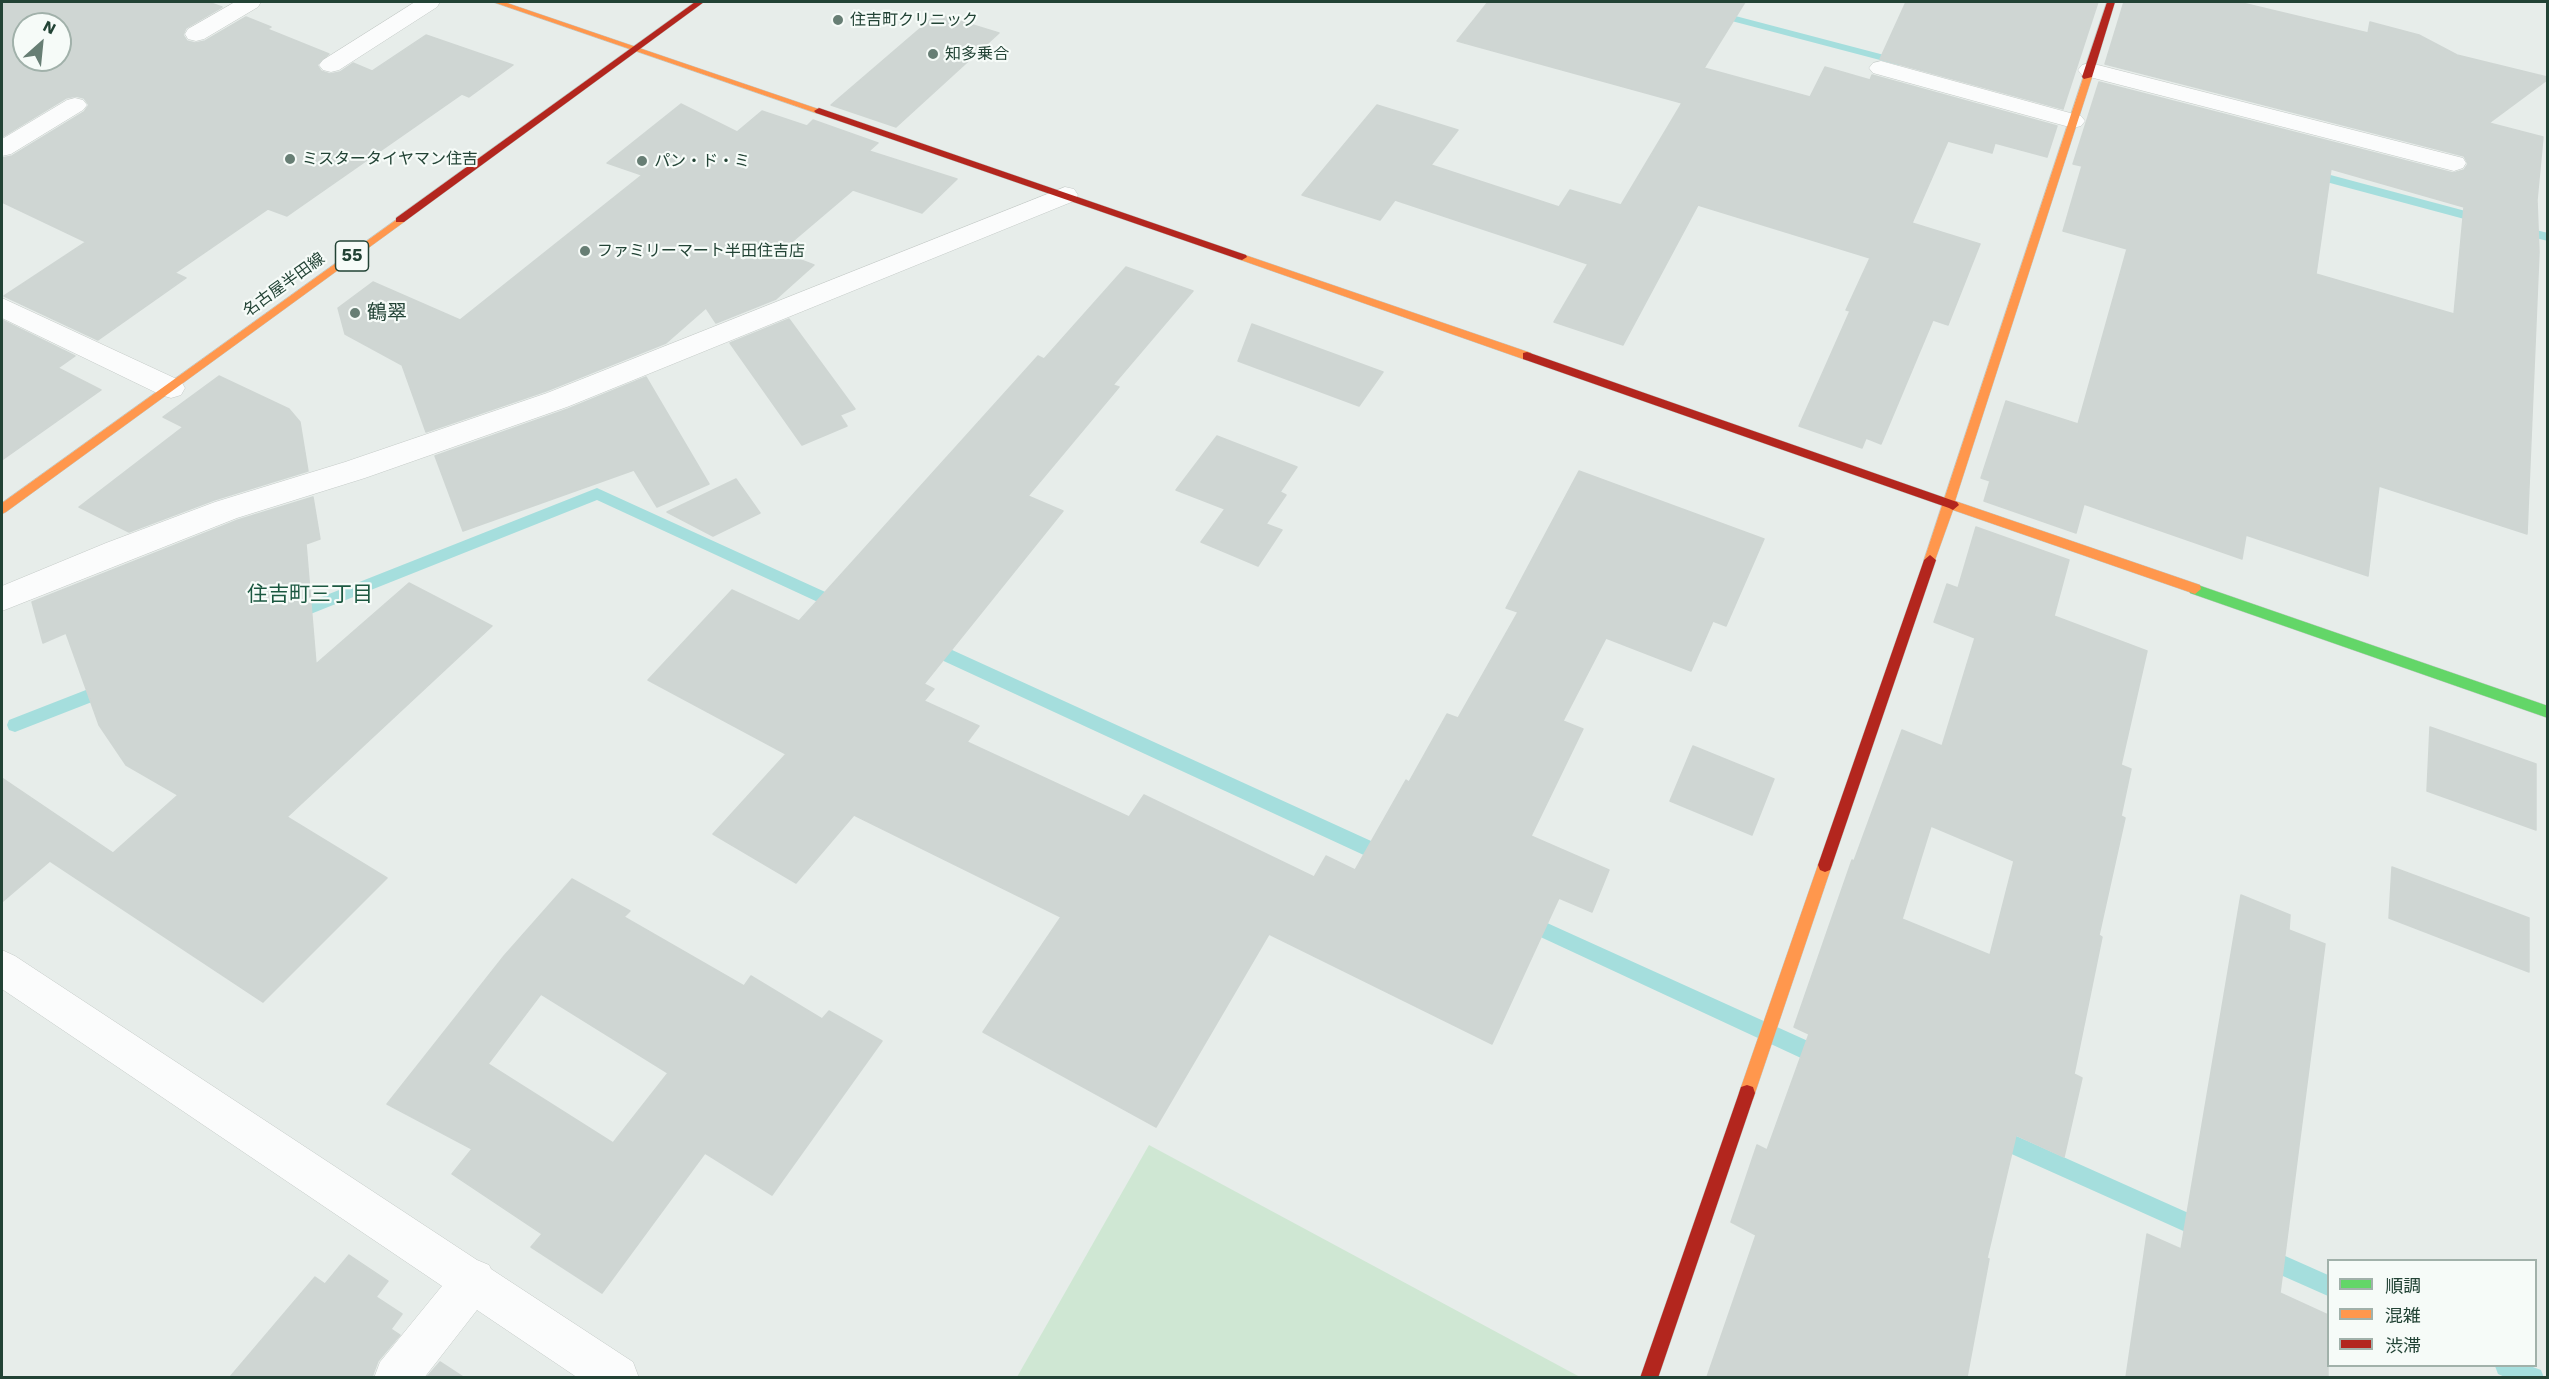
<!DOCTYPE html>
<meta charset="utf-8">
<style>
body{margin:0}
#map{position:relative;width:2549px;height:1379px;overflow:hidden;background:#e7edea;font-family:"Work Sans","Noto Sans JP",sans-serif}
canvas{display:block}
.frame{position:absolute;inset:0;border:3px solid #224335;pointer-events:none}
.legend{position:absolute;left:2327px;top:1259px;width:210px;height:108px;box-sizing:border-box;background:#f6fbf8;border:2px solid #a1b1aa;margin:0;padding:8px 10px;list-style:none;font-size:18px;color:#224335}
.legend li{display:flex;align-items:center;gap:12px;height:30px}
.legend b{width:30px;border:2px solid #a1b1aa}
.north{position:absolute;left:12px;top:12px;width:60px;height:60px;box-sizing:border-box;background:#f6fbf8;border:2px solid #a1b1aa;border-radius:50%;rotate:27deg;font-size:16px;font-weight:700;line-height:24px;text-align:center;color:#224335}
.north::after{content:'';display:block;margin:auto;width:21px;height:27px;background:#677e74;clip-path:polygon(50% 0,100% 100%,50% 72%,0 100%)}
</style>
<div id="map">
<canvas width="2549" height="1379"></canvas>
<div class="frame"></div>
<ul class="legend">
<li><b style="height:8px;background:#63d668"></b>順調</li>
<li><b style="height:8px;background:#ff974d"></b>混雑</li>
<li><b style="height:8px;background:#b3261e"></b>渋滞</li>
</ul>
<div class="north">N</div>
</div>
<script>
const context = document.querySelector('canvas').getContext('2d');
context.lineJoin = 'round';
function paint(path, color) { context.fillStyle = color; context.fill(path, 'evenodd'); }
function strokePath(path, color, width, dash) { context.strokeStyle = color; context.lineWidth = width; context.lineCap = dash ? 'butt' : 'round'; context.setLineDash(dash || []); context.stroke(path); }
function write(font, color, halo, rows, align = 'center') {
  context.font = font + ' "Work Sans","Noto Sans JP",sans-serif'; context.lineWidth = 4.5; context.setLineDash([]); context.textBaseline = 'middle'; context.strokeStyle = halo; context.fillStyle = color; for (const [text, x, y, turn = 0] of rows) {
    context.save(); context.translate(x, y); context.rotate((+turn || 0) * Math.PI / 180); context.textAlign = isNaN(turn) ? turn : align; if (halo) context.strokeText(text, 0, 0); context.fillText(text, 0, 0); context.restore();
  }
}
const green = new Path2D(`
 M 1149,1145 L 1580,1377 L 1017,1377 Z`);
const stream = new Path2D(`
 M 1666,2 L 1682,2 L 1907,61 L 1909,63 L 1907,65 L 1899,65 L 1667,4 Z
 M 2308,169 L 2488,217 L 2489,220 L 2483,224 L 2304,176 L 2302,173 Z
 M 2516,225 L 2548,233 L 2548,241 L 2511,232 L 2510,229 Z
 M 597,488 L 845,601 L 847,605 L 845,609 L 839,611 L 833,609 L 597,500 L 298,619 L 292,621 L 286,619 L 284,615 L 286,611 Z
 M 928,639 L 1393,851 L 1396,857 L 1393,863 L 1387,865 L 1381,863 L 922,651 L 920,646 L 922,641 Z
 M 109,681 L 115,683 L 117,688 L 115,693 L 15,732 L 9,730 L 7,725 L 9,720 Z
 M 1525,913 L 1830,1051 L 1833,1058 L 1830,1065 L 1823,1068 L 1816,1065 L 1519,927 L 1516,921 L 1519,915 Z
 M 1994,1126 L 2213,1224 L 2216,1231 L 2213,1238 L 2206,1241 L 2199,1238 L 1987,1143 L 1984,1136 L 1987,1129 Z
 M 2265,1247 L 2328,1275 L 2328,1296 L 2258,1265 L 2254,1258 L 2258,1251 Z
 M 2495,1366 L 2530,1366 L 2541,1370 L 2544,1378 L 2507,1378 L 2498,1374 Z`);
const building = new Path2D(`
 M 2,2 L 208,2 L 222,7 L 186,28 L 183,35 L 187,41 L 195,43 L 205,41 L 246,17 L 271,27 L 267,29 L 329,54 L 317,65 L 321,71 L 330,74 L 340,72 L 353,63 L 372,71 L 426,35 L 513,65 L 469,97 L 462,94 L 287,216 L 268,209 L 175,273 L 186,278 L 98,340 L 4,296 L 86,242 L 2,202 L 2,158 L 12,156 L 84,112 L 89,105 L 84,98 L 76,96 L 66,98 L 2,137 ZM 24,24 L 60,24 L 60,60 L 24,60 Z
 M 1488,2 L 1745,2 L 1704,68 L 1810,97 L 1825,67 L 1870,80 L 1872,75 L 2057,126 L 2047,157 L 1995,143 L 1992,153 L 1948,141 L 1912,223 L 1980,244 L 1948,325 L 1933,320 L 1881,444 L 1866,438 L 1862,448 L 1799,426 L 1850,311 L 1846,310 L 1870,258 L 1698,205 L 1623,345 L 1554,322 L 1588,264 L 1395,200 L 1380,220 L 1302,195 L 1377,105 L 1458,130 L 1431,165 L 1559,207 L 1570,190 L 1621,205 L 1682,103 L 1457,41 Z
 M 1906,2 L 2098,2 L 2063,109 L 1880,59 Z
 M 2124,2 L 2238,2 L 2368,33 L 2370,22 L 2419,35 L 2457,55 L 2547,77 L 2547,80 L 2489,123 L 2543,137 L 2537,200 L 2539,252 L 2527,534 L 2379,486 L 2368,576 L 2246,535 L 2242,559 L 2084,504 L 2076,533 L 1984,501 L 1990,481 L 1981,478 L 2006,401 L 2078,424 L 2127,249 L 2063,231 L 2082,166 L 2073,164 L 2099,82 L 2453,173 L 2464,170 L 2468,164 L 2464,156 L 2105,64 ZM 2331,169 L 2464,207 L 2454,314 L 2316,274 Z
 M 937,14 L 999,33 L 896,127 L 831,105 Z
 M 681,104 L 737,132 L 762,111 L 807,126 L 813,120 L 878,143 L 869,151 L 957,179 L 922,213 L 853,190 L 780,252 L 814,265 L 776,299 L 716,323 L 706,308 L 666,343 L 546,391 L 426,432 L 402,365 L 345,334 L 338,308 L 373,282 L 460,320 L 642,175 L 607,163 Z
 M 1126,267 L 1193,291 L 1113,385 L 1119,387 L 1028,496 L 1063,511 L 924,684 L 934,689 L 924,701 L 979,726 L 967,742 L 1129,817 L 1144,795 L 1314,877 L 1326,856 L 1355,870 L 1406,780 L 1409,782 L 1447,714 L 1458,718 L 1518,612 L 1506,608 L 1579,471 L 1764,539 L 1726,626 L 1713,621 L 1691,671 L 1606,638 L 1563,721 L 1583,729 L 1531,836 L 1609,870 L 1592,912 L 1559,898 L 1492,1044 L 1269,934 L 1156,1127 L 983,1032 L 1061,917 L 854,815 L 796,883 L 713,834 L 786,754 L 648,680 L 732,590 L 799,621 L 1038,356 L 1044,359 Z
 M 789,319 L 855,409 L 840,415 L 847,426 L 802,445 L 730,343 Z
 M 2,320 L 75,356 L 58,368 L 101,390 L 2,460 Z
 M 1252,324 L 1383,372 L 1359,406 L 1238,361 Z
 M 219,376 L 289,409 L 300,422 L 308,471 L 214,500 L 129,532 L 79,507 L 183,427 L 163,417 Z
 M 646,377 L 709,484 L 657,507 L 634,470 L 463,531 L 435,456 L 568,409 Z
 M 1217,436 L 1297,467 L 1280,492 L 1286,495 L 1266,524 L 1282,530 L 1258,566 L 1201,542 L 1225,509 L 1176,490 Z
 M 736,479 L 760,513 L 713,536 L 667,512 Z
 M 313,497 L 320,539 L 306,544 L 316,664 L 409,583 L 492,626 L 287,817 L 387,878 L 263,1002 L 50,861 L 2,902 L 2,778 L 113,853 L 178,795 L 126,765 L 99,725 L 66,633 L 43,643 L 32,602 L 238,520 Z
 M 1976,527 L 2069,560 L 2054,616 L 2147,651 L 2121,765 L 2131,769 L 2121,816 L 2125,818 L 2099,935 L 2102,937 L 2074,1074 L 2082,1078 L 2064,1157 L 2016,1135 L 1987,1258 L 1989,1259 L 1967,1377 L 1707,1377 L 1756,1235 L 1731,1222 L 1757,1145 L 1767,1150 L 1809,1034 L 1794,1027 L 1852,860 L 1854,861 L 1902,730 L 1942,746 L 1975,638 L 1934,622 L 1947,584 L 1958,588 ZM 1931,826 L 2014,861 L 1990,955 L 1902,919 Z
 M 2430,727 L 2536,764 L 2536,830 L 2427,791 Z
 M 1693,746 L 1774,779 L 1752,835 L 1670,801 Z
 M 2392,867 L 2529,918 L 2529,972 L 2389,918 Z
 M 572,879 L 630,911 L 624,917 L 744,986 L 751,976 L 822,1019 L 829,1011 L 882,1041 L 772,1195 L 705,1153 L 602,1293 L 531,1247 L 542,1234 L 452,1174 L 472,1149 L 387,1104 L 504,956 ZM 541,994 L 668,1073 L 613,1143 L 488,1064 Z
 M 2241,895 L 2290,915 L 2289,930 L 2325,944 L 2280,1293 L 2328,1315 L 2328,1377 L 2126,1377 L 2147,1234 L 2181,1249 Z
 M 349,1255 L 388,1281 L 376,1297 L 402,1314 L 391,1329 L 400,1335 L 378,1361 L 372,1377 L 230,1377 L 315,1277 L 325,1284 Z
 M 440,1362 L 463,1377 L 427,1377 Z`);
const street = new Path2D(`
 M 235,2 L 261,2 L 258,7 L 204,39 L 196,41 L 188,39 L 185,34 L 188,29 Z
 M 415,2 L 440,2 L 437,7 L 339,70 L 331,72 L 323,70 L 319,65 L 323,60 Z
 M 1881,61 L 2081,116 L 2085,121 L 2081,126 L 2073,128 L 1873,73 L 1869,68 L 1873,63 Z
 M 2090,63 L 2463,158 L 2466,163 L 2463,168 L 2454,171 L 2082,75 L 2078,70 L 2082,65 Z
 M 75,98 L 83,100 L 87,105 L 83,110 L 11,154 L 2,156 L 2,139 L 67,100 Z
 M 1065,187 L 1074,189 L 1078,195 L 1074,201 L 567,407 L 365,478 L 237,518 L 2,611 L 2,586 L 106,543 L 215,502 L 345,462 L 547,393 Z
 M 2,298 L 181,381 L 185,388 L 181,395 L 171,398 L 161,395 L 2,318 Z
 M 2,950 L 15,956 L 477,1260 L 489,1265 L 491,1269 L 633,1362 L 639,1378 L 578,1378 L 477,1310 L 424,1378 L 374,1378 L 380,1362 L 442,1286 L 2,989 Z`);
const fast = new Path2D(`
 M 2195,584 L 2548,706 L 2548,718 L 2190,593 L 2189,589 Z`);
const slow = new Path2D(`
 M 493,2 L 504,2 L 824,111 L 816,113 Z
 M 2084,75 L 2092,77 L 1955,501 L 2200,585 L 2201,589 L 2195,594 L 1953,510 L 1934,563 L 1926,563 L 1924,560 Z
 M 400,217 L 405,220 L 404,222 L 6,512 L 2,514 L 2,503 Z
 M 1242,254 L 1531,353 L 1533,356 L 1527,360 L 1523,359 L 1238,259 L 1237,257 Z
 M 1825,858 L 1830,860 L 1832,865 L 1755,1093 L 1753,1099 L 1747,1101 L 1741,1099 L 1739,1093 L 1818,865 L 1820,860 Z`);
const jam = new Path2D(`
 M 695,2 L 704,2 L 404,222 L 396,222 L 396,218 Z
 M 2107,2 L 2115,2 L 2092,77 L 2084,79 L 2082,77 Z
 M 819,108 L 1246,255 L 1247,257 L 1242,260 L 1238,259 L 816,113 L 814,111 Z
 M 1527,352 L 1957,502 L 1959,505 L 1953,510 L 1949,508 L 1523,359 L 1523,353 Z
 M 1930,555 L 1936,560 L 1832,865 L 1830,870 L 1825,872 L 1820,870 L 1818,865 L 1924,560 Z
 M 1747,1085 L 1753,1087 L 1755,1093 L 1658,1378 L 1640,1378 L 1739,1093 L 1741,1087 Z`);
const markers = [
 [838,20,6,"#677e74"],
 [933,54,6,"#677e74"],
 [290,159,6,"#677e74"],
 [642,161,6,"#677e74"],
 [585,251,6,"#677e74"],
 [355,313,6,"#677e74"]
];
const farPoinames = [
 ["住吉町クリニック",850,20],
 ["知多乗合",945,54],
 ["ミスタータイヤマン住吉",302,159],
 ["パン・ド・ミ",654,161],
 ["ファミリーマート半田住吉店",597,251]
];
const farStreetnames = [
 ["名古屋半田線",284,285,-36]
];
const shields = [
 [352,256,33]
];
const shieldNames = [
 ["55",352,256]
];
const poiNames = [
 ["鶴翠",367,313]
];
const neighbourhoodNames = [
 ["住吉町三丁目",310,595]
];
paint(green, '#cfe7d3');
paint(stream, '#a5dedd');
paint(building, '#cfd6d3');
strokePath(building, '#cfd6d3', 1.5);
strokePath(street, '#c4cac7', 1);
strokePath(fast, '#c0c9c5', 1);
strokePath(slow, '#c0c9c5', 1);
strokePath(jam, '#c0c9c5', 1);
paint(street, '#fbfcfc');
paint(fast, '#63d668');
paint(slow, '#ff974d');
paint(jam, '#b3261e');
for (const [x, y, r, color] of markers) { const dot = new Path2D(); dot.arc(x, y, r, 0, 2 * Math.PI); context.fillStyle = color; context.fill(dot); strokePath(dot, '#f6fbf8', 2); }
write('16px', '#224335', '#f6fbf8', farPoinames, 'left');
write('16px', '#224335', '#f6fbf8', farStreetnames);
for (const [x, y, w] of shields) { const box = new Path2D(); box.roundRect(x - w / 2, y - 15, w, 30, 4.5); context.fillStyle = '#f6fbf8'; context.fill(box); strokePath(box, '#224335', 1.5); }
write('bold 18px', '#224335', null, shieldNames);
write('20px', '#224335', '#f6fbf8', poiNames, 'left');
write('21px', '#1b5840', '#f6fbf8', neighbourhoodNames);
</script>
